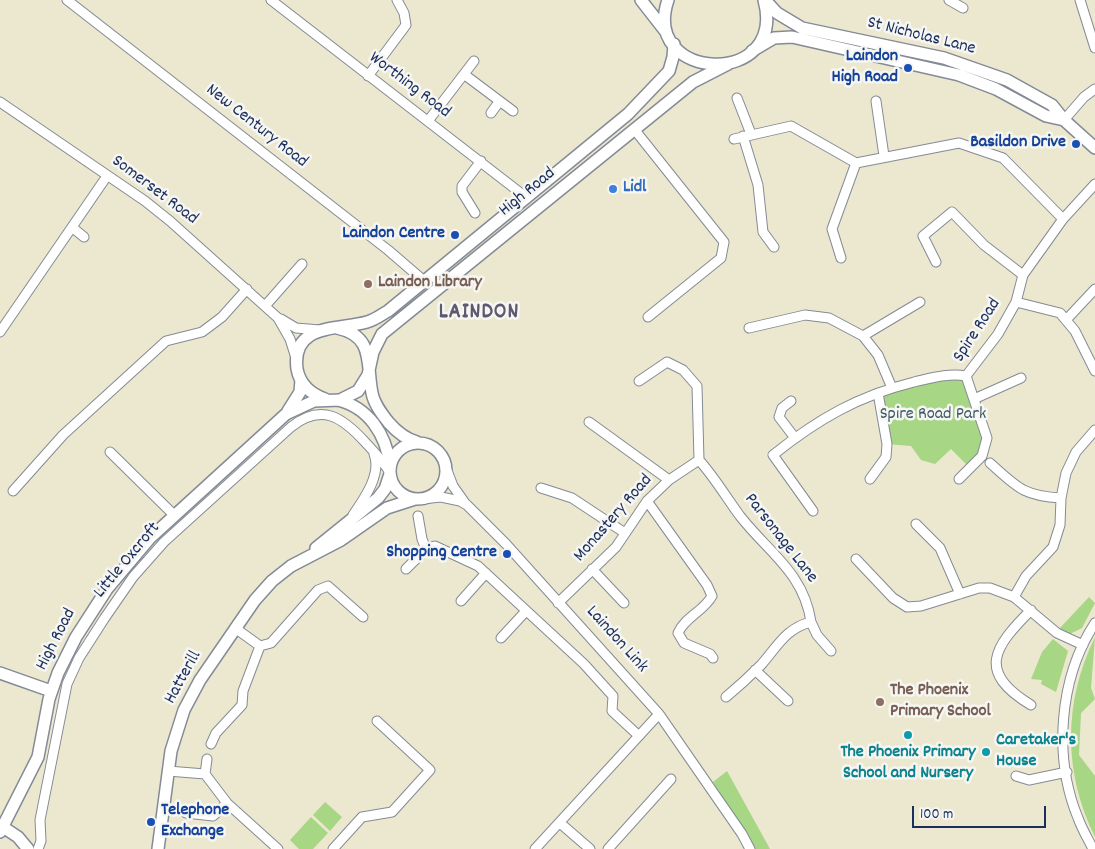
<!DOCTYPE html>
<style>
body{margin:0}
#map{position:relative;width:1095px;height:849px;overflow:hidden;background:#ece7cf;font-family:Dekko,sans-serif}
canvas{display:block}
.scale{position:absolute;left:912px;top:806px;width:134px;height:22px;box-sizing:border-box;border:2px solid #1b2f5e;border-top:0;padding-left:6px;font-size:15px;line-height:18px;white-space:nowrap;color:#1b2f5e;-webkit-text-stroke:4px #f6f6f2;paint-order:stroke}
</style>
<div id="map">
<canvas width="1095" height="849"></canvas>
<div class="scale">100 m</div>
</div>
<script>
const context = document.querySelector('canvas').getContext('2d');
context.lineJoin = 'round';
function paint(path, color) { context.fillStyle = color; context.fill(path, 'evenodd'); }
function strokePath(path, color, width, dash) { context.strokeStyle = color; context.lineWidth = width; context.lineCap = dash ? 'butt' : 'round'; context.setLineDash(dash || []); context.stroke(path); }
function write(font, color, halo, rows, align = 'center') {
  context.font = font + ' Dekko,sans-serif'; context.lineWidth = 5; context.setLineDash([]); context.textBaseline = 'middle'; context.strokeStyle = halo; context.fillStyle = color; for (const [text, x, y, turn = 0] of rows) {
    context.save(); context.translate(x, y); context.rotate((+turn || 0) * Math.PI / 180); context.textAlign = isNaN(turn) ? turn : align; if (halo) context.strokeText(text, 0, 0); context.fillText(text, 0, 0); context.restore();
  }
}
const green = new Path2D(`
 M 966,376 L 987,438 L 985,451 L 970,464 L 966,464 L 951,449 L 935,464 L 921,460 L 911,446 L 887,444 L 878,393 L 905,384 Z
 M 1089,597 L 1095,603 L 1082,628 L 1070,634 L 1059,629 Z
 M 1095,637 L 1091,688 L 1095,699 L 1081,713 L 1079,755 L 1095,776 L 1095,837 C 1063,773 1063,702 1095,637 Z
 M 1053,639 L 1068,651 L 1056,692 L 1041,684 L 1042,680 L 1031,679 L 1042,652 Z
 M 727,771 L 770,849 L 753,849 L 713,782 Z
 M 325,802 L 342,817 L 330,831 L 313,815 Z
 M 311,817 L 328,833 L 313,849 L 299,849 L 290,840 Z`);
const street = new Path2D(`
 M 67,0 L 388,250 L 424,281
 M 271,0 L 527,198
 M 949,0 L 963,8
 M 1080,0 L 1095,48
 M 465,75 L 513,111
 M 368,76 L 406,25 L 404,13 L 397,0
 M 737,98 L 751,134
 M 876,101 L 884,156
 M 0,102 L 145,201 L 170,221 L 278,318 L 290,339 L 296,358
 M 491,113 L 499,102
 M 1064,120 L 1084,97 L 1095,89
 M 428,121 L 474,61
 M 634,129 L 724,242 L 721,258 L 648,317
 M 743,136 L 758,185 L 763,232 L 774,247
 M 734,139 L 791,126 L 856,163
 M 475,213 L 462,192 L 462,186 L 481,161
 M 73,228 L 84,237
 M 841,258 L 832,229 L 856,163 L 959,143 L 1003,158 L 1063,219
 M 936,262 L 923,236 L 952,212 L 984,245 L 1023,275
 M 1016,302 L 1060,313 L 1075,331 L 1095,371
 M 265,306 L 302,264
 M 281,319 L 296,328 L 320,330
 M 1066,320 L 1095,289
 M 749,328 L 805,315 L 829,318 L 863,336 L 878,355 L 892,388
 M 0,332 L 107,176
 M 863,336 L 920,302
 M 974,399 L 1021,378
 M 791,401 L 782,408 L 779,417 L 795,438
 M 589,422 L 669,480
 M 110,452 L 174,515
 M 699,460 C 715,478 726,497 740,516 C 768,552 804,573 811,622 C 786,628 777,647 761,665 C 750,676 738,687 726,697
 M 990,463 C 1017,487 1023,496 1061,498
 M 446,468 L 453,486 L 465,503
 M 870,479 L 886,457 L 887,444 L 878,393
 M 959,479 L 982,456 L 987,438 L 966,376 L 998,334 L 1016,302 L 1023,275 L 1063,219 L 1095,184
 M 541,488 L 572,498 L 625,533
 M 13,491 L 63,435 L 166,341 L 202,332 L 222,317 L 247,289
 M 422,499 L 441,497 L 460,501 L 467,505 L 506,544 L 659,714 L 742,834 L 750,849
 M 647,501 L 707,585 L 712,596 C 704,611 685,617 678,633 L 684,643 L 710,654 L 713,658
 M 813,511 L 773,455 C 818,419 858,396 914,382 C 932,378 948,373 966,376
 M 353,515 C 364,499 382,474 374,454
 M 418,516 L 422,539 L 426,549
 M 916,524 L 940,548 L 960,594
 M 856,559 L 893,598 L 907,607 L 921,606 L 979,588 L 990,588 L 1014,597 L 1057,633 L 1083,645
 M 406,569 L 426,549 L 435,546 L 478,566 L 584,664 L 613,696 L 612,711 L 639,736
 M 592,569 L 624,603
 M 1014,597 L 1026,576 L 1053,547 L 1060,525 L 1061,498 L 1066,473 L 1076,452 L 1095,430
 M 461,601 L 486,573
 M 558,603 L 616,547 L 647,501 L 669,480 L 699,460 L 697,386 L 683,370 L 667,362 L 639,381
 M 1031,610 C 994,647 976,672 1031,705
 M 811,622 L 817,635 L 831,651
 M 235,628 L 260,646
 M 501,638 L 526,611
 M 755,670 L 788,701
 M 211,744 L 216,733 L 242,705 L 243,691 L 260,646 L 271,643 L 318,590 L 328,586 L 363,617
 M 168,771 L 205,774 L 227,803 L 278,849
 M 205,774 L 207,759
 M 1016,776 L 1029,780 L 1067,772
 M 186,813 L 213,816 L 227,803
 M 560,823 L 590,849
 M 38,849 L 41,841 L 40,820 L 67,684 L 79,658 L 104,619 L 133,577 L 164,542 L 291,427 C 322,402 343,418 365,442 C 374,452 384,462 390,473
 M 333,849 L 362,817 L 392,812 L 430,770 L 377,721
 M 535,849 L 659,714
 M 608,849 L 671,779
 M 1093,849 C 1088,839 1082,829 1078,818 C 1053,757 1059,678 1095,623`);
const secondary = new Path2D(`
 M 641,0 L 666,32
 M 668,0 C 640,82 788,89 764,0
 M 765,0 L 777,13 L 802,28 L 944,58 L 1007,80 L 1052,105 L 1064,120 L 1095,148
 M 752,51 L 774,38 L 792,37 L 959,75 L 996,89 L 1046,116 L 1064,120
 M 337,328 C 375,336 366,364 372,393 C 374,404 382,414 389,423 C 397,432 405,439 417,442
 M 325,399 C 311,394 300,385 297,369 C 291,323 339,330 367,322 C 375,320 381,315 388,311 L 628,114 L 669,71 L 673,57 L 674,44
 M 337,400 C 369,407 386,435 390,465
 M 288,411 L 300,392 L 301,380
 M390 471a28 28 0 1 1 56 0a28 28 0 1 1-56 0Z
 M 316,548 L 378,498 L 385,489 L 390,474
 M 0,673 L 51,691
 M 3,827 L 18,837 L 28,849
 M 0,832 L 38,757 L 49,699 L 58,673 L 76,637 L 107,589 L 150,538 L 286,414 L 314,401 L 340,400 L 358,391 L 368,375 L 373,352 L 382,334 L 693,82 L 728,64
 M 158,849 L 171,751 L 184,710 L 200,680 L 255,600 L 272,581 L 291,566 L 341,540 L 387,508 L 415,499`);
const markers = [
 [908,68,5,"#1a4fb4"],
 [1076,144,5,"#1a4fb4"],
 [613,189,5,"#3f7fe0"],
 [455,235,5,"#1a4fb4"],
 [368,284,5,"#8d6e63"],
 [507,554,5,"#1a4fb4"],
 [880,702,5,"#8d6e63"],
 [908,735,5,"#0f9aa8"],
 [986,752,5,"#0f9aa8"],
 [151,822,5,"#1a4fb4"]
];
const streetNames = [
 ["St Nicholas Lane",921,37,14],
 ["Worthing Road",409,86,37],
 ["New Century Road",256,127,38],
 ["Somerset Road",154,191,37],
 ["High Road",528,193,-39],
 ["Spire Road",978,331,-57],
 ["Monastery Road",614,519,-49],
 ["Parsonage Lane",780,539,52],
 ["Little Oxcroft",128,561,-50],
 ["High Road",57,640,-63],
 ["Laindon Link",616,640,48],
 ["Hatterill",184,678,-61]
];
const transitNames = [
 ["Laindon",898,58],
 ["High Road",898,79],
 ["Basildon Drive",1066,144],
 ["Laindon Centre",445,235],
 ["Shopping Centre",497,554],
 ["Telephone",161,812,"left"],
 ["Exchange",161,833,"left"]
];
const shopNames = [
 ["Lidl",623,189]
];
const educationNames = [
 ["Laindon Library",378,284],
 ["The Phoenix",890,692],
 ["Primary School",890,713]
];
const parkNames = [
 ["Spire Road Park",933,416]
];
const cultureNames = [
 ["Caretaker's",996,742],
 ["House",996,763],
 ["The Phoenix Primary",908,754,"center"],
 ["School and Nursery",908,775,"center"]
];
const districtNames = [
 ["LAINDON",479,314]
];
paint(green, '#a7d684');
strokePath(street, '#848b96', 11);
strokePath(secondary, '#848b96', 14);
strokePath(street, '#fff', 9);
strokePath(secondary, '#fff', 11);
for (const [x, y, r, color] of markers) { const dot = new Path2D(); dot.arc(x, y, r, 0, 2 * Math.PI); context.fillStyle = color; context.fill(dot); strokePath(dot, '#f6f6f2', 2); }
write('18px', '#1b2f5e', '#f6f6f2', streetNames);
write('bold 18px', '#164399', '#f6f6f2', transitNames, 'right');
write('bold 18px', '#366cbe', '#f6f6f2', shopNames, 'left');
write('bold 18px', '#785e54', '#f6f6f2', educationNames, 'left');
write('18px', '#3e5968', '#f6f6f2', parkNames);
write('bold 18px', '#0d838f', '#f6f6f2', cultureNames, 'left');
context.letterSpacing = '1px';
write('bold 22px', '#5f5970', '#f6f6f2', districtNames);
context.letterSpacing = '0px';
</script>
